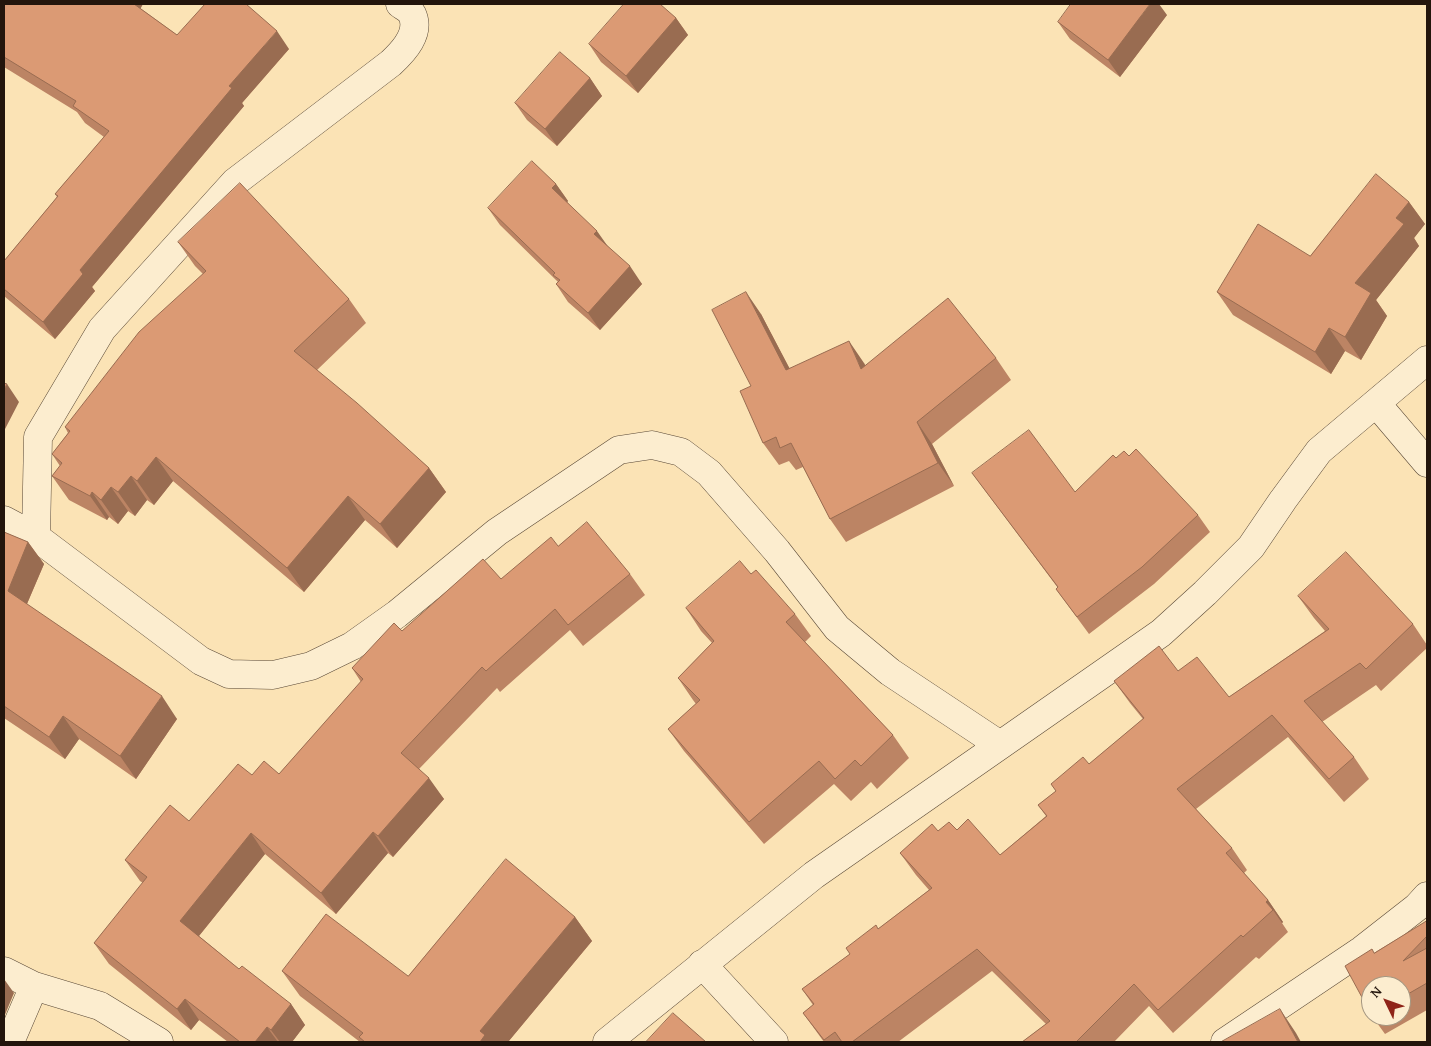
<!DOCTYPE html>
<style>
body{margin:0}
#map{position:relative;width:1431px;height:1046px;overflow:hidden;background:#fbe3b5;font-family:"Gentium Book Plus",serif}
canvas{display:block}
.frame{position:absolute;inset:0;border:5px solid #23150c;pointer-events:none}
.north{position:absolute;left:1361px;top:976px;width:50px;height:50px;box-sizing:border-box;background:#fcedcf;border:1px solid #a59781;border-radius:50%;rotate:312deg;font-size:14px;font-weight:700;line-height:20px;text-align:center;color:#23150c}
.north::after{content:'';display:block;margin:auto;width:18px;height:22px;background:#8f2418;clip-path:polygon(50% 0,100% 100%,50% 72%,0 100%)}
</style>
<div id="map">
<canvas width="1431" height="1046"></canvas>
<div class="frame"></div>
<div class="north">N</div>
</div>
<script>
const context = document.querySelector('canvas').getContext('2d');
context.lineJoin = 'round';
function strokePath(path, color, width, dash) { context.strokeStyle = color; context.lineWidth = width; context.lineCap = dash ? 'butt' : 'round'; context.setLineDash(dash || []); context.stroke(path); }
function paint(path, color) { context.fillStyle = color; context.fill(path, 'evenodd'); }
const minor = new Path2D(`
 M 1376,403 L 1427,463
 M 4,520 L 36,537 L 201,661 L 229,674 L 273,675 L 311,666 L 352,646 L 397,614 L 497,532 L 619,450 L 652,445 L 681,452 L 709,473 L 777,551 L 837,628 L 890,672 L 1000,745
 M 36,537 L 38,437 L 102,329 L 235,182 L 391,63 C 404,51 421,33 412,14 C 410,10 404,7 400,4
 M 702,964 L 774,1042
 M 4,971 L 34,986 L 100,1006 L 159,1042
 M 10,1042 L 34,986
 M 607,1042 L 814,875 L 1161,633 L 1205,593 L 1251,547 L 1283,500 L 1319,451 L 1427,360
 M 1225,1042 L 1362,950 L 1417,907 L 1427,896`);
const wall = new Path2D(`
 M 4,4 L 143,4 L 140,8 L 177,35 L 289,49 L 242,103 L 244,106 L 92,287 L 95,291 L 55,339 L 4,296 L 4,261 L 57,197 L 55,194 L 104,137 L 85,123 L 77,112 L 4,67 Z
 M 1167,15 L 1120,77 L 1070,39 L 1058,22 Z
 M 676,18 L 688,35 L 638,93 L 601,62 L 589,44 Z
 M 590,78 L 602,96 L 557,146 L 527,120 L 515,103 Z
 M 556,184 L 568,201 L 567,202 L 642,284 L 600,330 L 568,302 L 556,284 L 558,282 L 556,280 L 500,225 L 488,208 Z
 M 1409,202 L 1425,224 L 1414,238 L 1419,246 L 1376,300 L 1387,316 L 1361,360 L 1345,351 L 1331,374 L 1233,315 L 1217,292 L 1310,256 Z
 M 178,242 L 349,299 L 366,323 L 317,370 L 429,468 L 446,492 L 397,548 L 365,520 L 304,592 L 173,481 L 154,505 L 147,500 L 135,516 L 128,511 L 118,524 L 109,517 L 107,520 L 69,500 L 52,476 L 60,466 L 52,454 L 68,433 L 65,427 L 203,274 L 195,266 Z
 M 761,314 L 789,368 L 864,363 L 865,365 L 996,358 L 1011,380 L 932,444 L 954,486 L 846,542 L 830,519 L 803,467 L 796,470 L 789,461 L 779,465 L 763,443 L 751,386 Z
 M 1129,456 L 1198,515 L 1210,532 L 1154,584 L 1089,634 L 1056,589 L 1058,588 L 972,473 L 1075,492 L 1116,458 Z
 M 4,532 L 28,542 L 44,564 L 27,604 L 177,719 L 136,779 L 79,739 L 65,759 L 4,718 Z
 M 558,546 L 630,574 L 645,595 L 583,646 L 570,630 L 500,692 L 497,688 L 419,769 L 444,799 L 393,857 L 388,853 L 336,914 L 265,854 L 199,936 L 239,969 L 291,1004 L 305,1025 L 292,1042 L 228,1042 L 199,1020 L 191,1030 L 109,964 L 94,943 L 143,883 L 140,881 L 125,860 L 189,821 L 252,775 L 279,774 L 361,682 L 352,668 L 402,631 L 501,579 Z
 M 751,574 L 795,614 L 811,636 L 805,642 L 893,735 L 909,758 L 877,789 L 871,782 L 851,801 L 834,784 L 764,844 L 684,751 L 668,729 L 696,704 L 693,700 L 678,678 L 712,643 L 701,631 L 686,608 Z
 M 1298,596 L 1413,624 L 1427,645 L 1427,648 L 1381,691 L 1376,685 L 1322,722 L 1354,757 L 1369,779 L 1344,802 L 1288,737 L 1196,809 L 1232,848 L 1247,870 L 1244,873 L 1268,900 L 1283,922 L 1282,923 L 1288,932 L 1259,959 L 1256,957 L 1173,1033 L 1149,1006 L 1114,1042 L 1022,1042 L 1046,1024 L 992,971 L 898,1042 L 824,1042 L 803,1013 L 813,1005 L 802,989 L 850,954 L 878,929 L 929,890 L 916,875 L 900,853 L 938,831 L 957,830 L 1000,855 L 1046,816 L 1038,805 L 1056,791 L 1051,784 L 1089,764 L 1143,719 L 1130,703 L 1114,681 L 1178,671 L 1229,697 L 1325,631 L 1314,618 Z
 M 575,917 L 592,941 L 508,1042 L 360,1042 L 300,996 L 282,971 L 408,976 Z
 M 1427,921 L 1427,1010 L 1385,1034 L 1372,1016 L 1401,1016 L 1401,986 L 1374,953 Z`);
const shadedWall = new Path2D(`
 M 129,4 L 143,4 L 137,15 Z
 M 1150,4 L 1159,4 L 1167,15 L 1120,77 L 1108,60 Z
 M 676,18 L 688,35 L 638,93 L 626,76 Z
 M 277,31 L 289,49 L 242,103 L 244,106 L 92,287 L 95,291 L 55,339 L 43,322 L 80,270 L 229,86 Z
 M 590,78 L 602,96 L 557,146 L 545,129 Z
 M 556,184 L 568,201 L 564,206 L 552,188 Z
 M 1409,202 L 1425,224 L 1414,238 L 1419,246 L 1376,300 L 1387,316 L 1361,360 L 1345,337 L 1355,283 L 1396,218 Z
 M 597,231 L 609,248 L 594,234 Z
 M 630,266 L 642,284 L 600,330 L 588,313 Z
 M 746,292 L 761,314 L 802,392 L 786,370 Z
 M 1329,328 L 1345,351 L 1331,374 L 1315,352 Z
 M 849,341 L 864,363 L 877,391 L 861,369 Z
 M 7,384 L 19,402 L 4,431 L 4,390 Z
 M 917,422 L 932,444 L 954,486 L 938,463 Z
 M 156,457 L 173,481 L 154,505 L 137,481 Z
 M 429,468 L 446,492 L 397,548 L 380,524 Z
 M 131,476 L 147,500 L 135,516 L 118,492 Z
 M 111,487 L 128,511 L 118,524 L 101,500 Z
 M 92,492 L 109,517 L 107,520 L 90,496 Z
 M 348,496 L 365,520 L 304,592 L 287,568 Z
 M 28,542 L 44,564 L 23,613 L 8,591 Z
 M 162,696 L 177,719 L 136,779 L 120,756 Z
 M 63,716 L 79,739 L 65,759 L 49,737 Z
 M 429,778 L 444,799 L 393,857 L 378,836 Z
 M 373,832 L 388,853 L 336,914 L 321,893 Z
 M 251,833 L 265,854 L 194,942 L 180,921 Z
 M 1268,900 L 1283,922 L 1282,923 L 1273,910 L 1266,902 Z
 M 575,917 L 592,941 L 508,1042 L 480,1042 L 480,1031 Z
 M 4,979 L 14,993 L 4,1017 Z
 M 185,999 L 199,1020 L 191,1030 L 177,1009 Z
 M 291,1004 L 305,1025 L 292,1042 L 280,1042 L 271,1030 Z
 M 1280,1009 L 1296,1033 L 1301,1042 L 1298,1042 Z
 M 267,1027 L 278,1042 L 255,1042 Z`);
const building = new Path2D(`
 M 4,4 L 134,4 L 177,35 L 205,4 L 246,4 L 277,31 L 229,86 L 232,88 L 80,270 L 83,274 L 43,322 L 4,289 L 4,261 L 58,196 L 55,194 L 109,131 L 73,106 L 76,101 L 4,57 Z
 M 624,4 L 660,4 L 676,18 L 626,76 L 589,44 Z
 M 1071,4 L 1150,4 L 1108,60 L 1058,22 Z
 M 560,52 L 590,78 L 545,129 L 515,103 Z
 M 532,161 L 556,184 L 552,188 L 597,231 L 594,234 L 630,266 L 588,313 L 556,284 L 560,280 L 553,275 L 555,273 L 488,208 Z
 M 1376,174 L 1409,202 L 1396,218 L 1404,224 L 1355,283 L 1371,293 L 1345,337 L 1329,328 L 1315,352 L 1217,292 L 1258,224 L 1310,256 Z
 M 240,183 L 349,299 L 294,351 L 357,403 L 429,468 L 380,524 L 348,496 L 287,568 L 156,457 L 137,481 L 131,476 L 118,492 L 111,487 L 101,500 L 92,492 L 90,496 L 52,476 L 62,463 L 52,454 L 70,431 L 65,427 L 139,332 L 206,271 L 178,242 Z
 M 746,292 L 786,370 L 849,341 L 861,369 L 948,298 L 996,358 L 917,422 L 938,463 L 830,519 L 791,443 L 780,448 L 776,437 L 763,443 L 740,391 L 751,386 L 712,310 Z
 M 4,383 L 7,384 L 4,390 Z
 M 1029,430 L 1075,492 L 1113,455 L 1116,458 L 1124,451 L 1129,456 L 1136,449 L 1198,515 L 1142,567 L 1077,617 L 1056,589 L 1058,587 L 972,473 Z
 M 587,522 L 630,574 L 568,625 L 555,609 L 486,671 L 482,667 L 401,753 L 429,778 L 378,836 L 373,832 L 321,893 L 251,833 L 180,921 L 239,969 L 242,966 L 291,1004 L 271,1030 L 267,1027 L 255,1042 L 240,1042 L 185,999 L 177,1009 L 94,943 L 147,877 L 125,860 L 170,805 L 189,821 L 238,764 L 252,775 L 264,761 L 279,774 L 363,679 L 352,668 L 394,623 L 402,631 L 483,559 L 501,579 L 551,537 L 558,546 Z
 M 4,532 L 28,542 L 8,591 L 162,696 L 120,756 L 63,716 L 49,737 L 4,706 Z
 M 1346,552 L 1413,624 L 1366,669 L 1360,663 L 1304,701 L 1354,757 L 1329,779 L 1272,715 L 1177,789 L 1232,848 L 1226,853 L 1268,900 L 1266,902 L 1273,910 L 1243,937 L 1241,935 L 1158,1010 L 1134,984 L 1076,1042 L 1022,1042 L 1050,1021 L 977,949 L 852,1042 L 842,1042 L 835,1032 L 824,1040 L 803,1013 L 814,1004 L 802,989 L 850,954 L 846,948 L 876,925 L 878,929 L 932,888 L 900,853 L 932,824 L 938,831 L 949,822 L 957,830 L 968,819 L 1000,855 L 1047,816 L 1038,805 L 1056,791 L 1051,784 L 1083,757 L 1089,764 L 1144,718 L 1114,681 L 1159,646 L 1178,671 L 1197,657 L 1229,697 L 1329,629 L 1298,596 Z
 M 740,561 L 751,574 L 756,570 L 795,614 L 786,622 L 893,735 L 861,766 L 855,760 L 835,779 L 819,761 L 749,822 L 668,729 L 700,700 L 678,678 L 714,641 L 686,608 Z
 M 506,859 L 575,917 L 480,1031 L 485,1035 L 480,1042 L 365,1042 L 359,1037 L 363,1033 L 282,971 L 326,914 L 408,976 Z
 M 1427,921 L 1427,936 L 1403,961 L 1427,948 L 1427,983 L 1401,998 L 1401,986 L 1371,986 L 1371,1014 L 1345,966 L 1372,949 L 1374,953 Z
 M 1280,1009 L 1298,1042 L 1221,1042 Z
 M 673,1013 L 706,1042 L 646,1042 Z`);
strokePath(minor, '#594836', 29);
strokePath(minor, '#fcedcf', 28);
paint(wall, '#bc8464');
paint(shadedWall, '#996c51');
paint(building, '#db9a74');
strokePath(building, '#996c51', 1);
</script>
